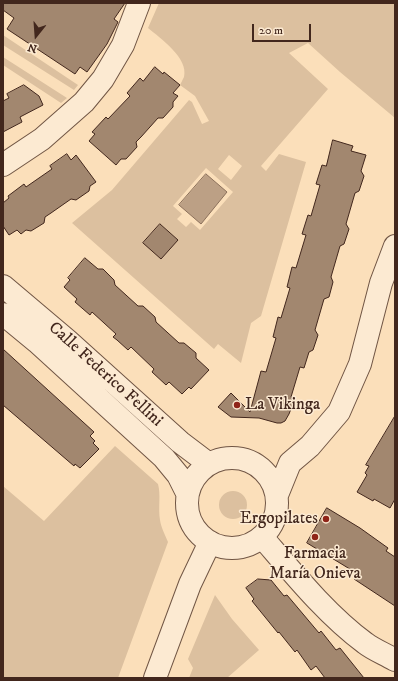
<!DOCTYPE html>
<meta charset="utf-8">
<style>
body{margin:0}
#map{position:relative;width:398px;height:681px;overflow:hidden;background:#fbdfba;font-family:"IM FELL DW Pica",serif}
canvas{display:block}
.frame{position:absolute;inset:0;border:4px solid #42271d;pointer-events:none}
.north{position:absolute;left:16px;top:16px;width:40px;height:40px;-webkit-text-stroke:3px #fcead2;paint-order:stroke;rotate:197deg;font-size:11px;font-weight:700;line-height:16px;text-align:center;color:#42271d}
.north::after{content:'';display:block;margin:auto;width:14px;height:18px;background:#42271d;clip-path:polygon(50% 0,100% 100%,50% 72%,0 100%)}
.scale{position:absolute;left:252px;top:24px;width:59px;height:18px;box-sizing:border-box;border:2px solid #42271d;border-top:0;padding-left:5px;font-size:12px;line-height:14px;white-space:nowrap;color:#42271d;-webkit-text-stroke:3px #fcead2;paint-order:stroke}
</style>
<div id="map">
<canvas width="398" height="681"></canvas>
<div class="frame"></div>
<div class="north">N</div>
<div class="scale">20 m</div>
</div>
<script>
const context = document.querySelector('canvas').getContext('2d');
context.lineJoin = 'round';
function paint(path, color) { context.fillStyle = color; context.fill(path, 'evenodd'); }
function strokePath(path, color, width, dash) { context.strokeStyle = color; context.lineWidth = width; context.lineCap = dash ? 'butt' : 'round'; context.setLineDash(dash || []); context.stroke(path); }
function write(font, color, halo, rows, align = 'center') {
  context.font = font + ' "IM FELL DW Pica",serif'; context.lineWidth = 3; context.setLineDash([]); context.textBaseline = 'middle'; context.strokeStyle = halo; context.fillStyle = color; for (const [text, x, y, turn = 0] of rows) {
    context.save(); context.translate(x, y); context.rotate((+turn || 0) * Math.PI / 180); context.textAlign = isNaN(turn) ? turn : align; if (halo) context.strokeText(text, 0, 0); context.fillText(text, 0, 0); context.restore();
  }
}
const green = new Path2D(`
 M 159,3 L 395,3 L 395,118 L 340,72 L 308,43 L 289,53 L 328,89 L 261,166 L 266,171 L 279,154 L 306,162 L 261,316 L 251,323 L 241,363 L 218,344 L 214,349 L 72,223 L 112,190 L 189,100 L 192,102 L 202,124 L 209,121 L 195,96 L 180,85 C 181,83 183,79 184,77 C 189,58 160,38 148,28 ZM 229,155 L 242,166 L 231,180 L 218,169 ZM 206,168 L 233,192 L 200,230 L 191,222 L 186,227 L 177,219 L 182,214 L 173,206 ZM 160,224 L 178,240 L 144,243 Z
 M 3,35 L 78,85 L 74,90 L 3,45 Z
 M 3,57 L 67,98 L 61,103 L 3,65 Z
 M 115,446 L 158,484 C 161,495 158,508 160,520 C 161,527 165,535 168,542 L 118,678 L 3,678 L 3,486 L 44,521 Z
 M219 505a14 14 0 1 1 28 0a14 14 0 1 1-28 0Z
 M 215,595 L 232,619 L 259,650 L 227,678 L 189,678 L 193,668 L 188,659 Z`);
const water = new Path2D(`
 M 206,174 L 227,192 L 201,224 L 179,205 Z`);
const building = new Path2D(`
 M 3,3 L 125,3 L 114,19 L 118,22 L 107,44 L 87,72 L 80,67 L 75,74 L 7,29 L 14,18 L 3,10 Z
 M 155,67 L 163,74 L 164,72 L 180,85 L 173,93 L 178,96 L 173,102 L 173,107 L 163,118 L 158,118 L 141,137 L 136,142 L 137,147 L 126,159 L 121,159 L 116,165 L 89,141 L 95,134 L 92,132 L 106,117 L 108,119 L 130,96 L 127,93 L 140,78 L 143,81 Z
 M 24,85 L 39,96 L 43,105 L 20,117 L 22,122 L 3,132 L 3,101 L 9,98 L 7,94 Z
 M 333,140 L 353,146 L 351,151 L 366,155 L 361,171 L 364,176 L 359,191 L 355,193 L 346,224 L 349,229 L 344,244 L 340,246 L 331,277 L 333,282 L 329,297 L 324,299 L 315,330 L 318,335 L 313,350 L 309,352 L 304,368 L 300,367 L 291,397 L 294,401 L 289,414 L 285,421 L 281,423 L 277,423 L 259,418 L 231,417 L 218,407 L 231,393 L 250,412 L 261,371 L 266,372 L 276,338 L 273,337 L 278,317 L 281,318 L 290,288 L 287,287 L 292,267 L 296,268 L 306,235 L 302,234 L 308,215 L 311,216 L 320,185 L 316,184 L 322,165 L 326,166 Z
 M 67,154 L 71,160 L 76,155 L 96,182 L 90,186 L 89,191 L 76,200 L 71,199 L 51,213 L 45,217 L 44,223 L 31,231 L 26,230 L 21,234 L 17,230 L 9,235 L 3,226 L 3,203 L 9,198 L 8,196 L 24,184 L 26,187 L 52,169 L 50,166 Z
 M 160,224 L 178,240 L 161,259 L 143,243 Z
 M 85,258 L 98,269 L 103,269 L 114,280 L 115,285 L 138,306 L 143,306 L 155,317 L 156,322 L 179,343 L 184,343 L 196,353 L 196,358 L 209,370 L 191,389 L 189,387 L 182,394 L 169,382 L 166,385 L 152,372 L 154,369 L 131,347 L 128,350 L 117,340 L 113,337 L 116,334 L 92,312 L 90,315 L 75,302 L 77,299 L 64,287 L 70,280 L 68,278 Z
 M 3,349 L 94,432 L 90,436 L 95,441 L 93,443 L 99,449 L 80,468 L 75,464 L 74,466 L 3,405 Z
 M 395,416 L 395,499 L 390,508 L 374,499 L 373,501 L 357,492 L 367,475 L 365,473 L 369,466 L 366,465 Z
 M 327,508 L 360,528 L 388,548 L 386,551 L 395,557 L 395,606 L 354,579 L 358,574 L 307,543 Z
 M 258,579 L 271,580 L 284,596 L 287,595 L 319,633 L 321,631 L 336,650 L 340,648 L 364,678 L 325,678 L 316,666 L 311,670 L 297,650 L 295,652 L 279,632 L 278,633 L 252,601 L 254,599 L 246,588 Z`);
const minor = new Path2D(`
 M 3,165 L 42,139 L 84,102 L 103,79 L 123,45 L 139,3
 M 262,537 C 293,573 327,615 365,643 C 374,650 385,654 395,660`);
const tertiary = new Path2D(`
 M 3,286 L 68,341 L 180,442 L 209,464
 M 3,314 L 37,342 L 164,458 L 178,475 L 187,493
 M187 503a45 45 0 1 1 90 0a45 45 0 1 1-90 0Z
 M 277,495 L 290,463 L 310,446 L 339,412 L 360,364 L 381,283 L 395,246
 M 155,678 L 190,584 L 210,542`);
const markers = [
 [237,405,4,"#8f2418"],
 [326,519,4,"#8f2418"],
 [315,537,4,"#8f2418"]
];
const streetNames = [
 ["Calle Federico Fellini",105,375,42]
];
const poiNames = [
 ["La Vikinga",245,405],
 ["Ergopilates",318,519,"right"],
 ["Farmacia",315,554,"center"],
 ["María Onieva",315,574,"center"]
];
paint(green, '#dcc09f');
paint(water, '#bca085');
strokePath(water, '#8b705b', 1);
paint(building, '#a2876f');
strokePath(building, '#42271d', 1);
strokePath(minor, '#705544', 24);
strokePath(tertiary, '#705544', 24);
strokePath(minor, '#fcead2', 22);
strokePath(tertiary, '#fcead2', 22);
for (const [x, y, r, color] of markers) { const dot = new Path2D(); dot.arc(x, y, r, 0, 2 * Math.PI); context.fillStyle = color; context.fill(dot); strokePath(dot, '#fcead2', 1.5); }
write('17px', '#42271d', '#fcead2', streetNames);
write('17px', '#42271d', '#fcead2', poiNames, 'left');
</script>
